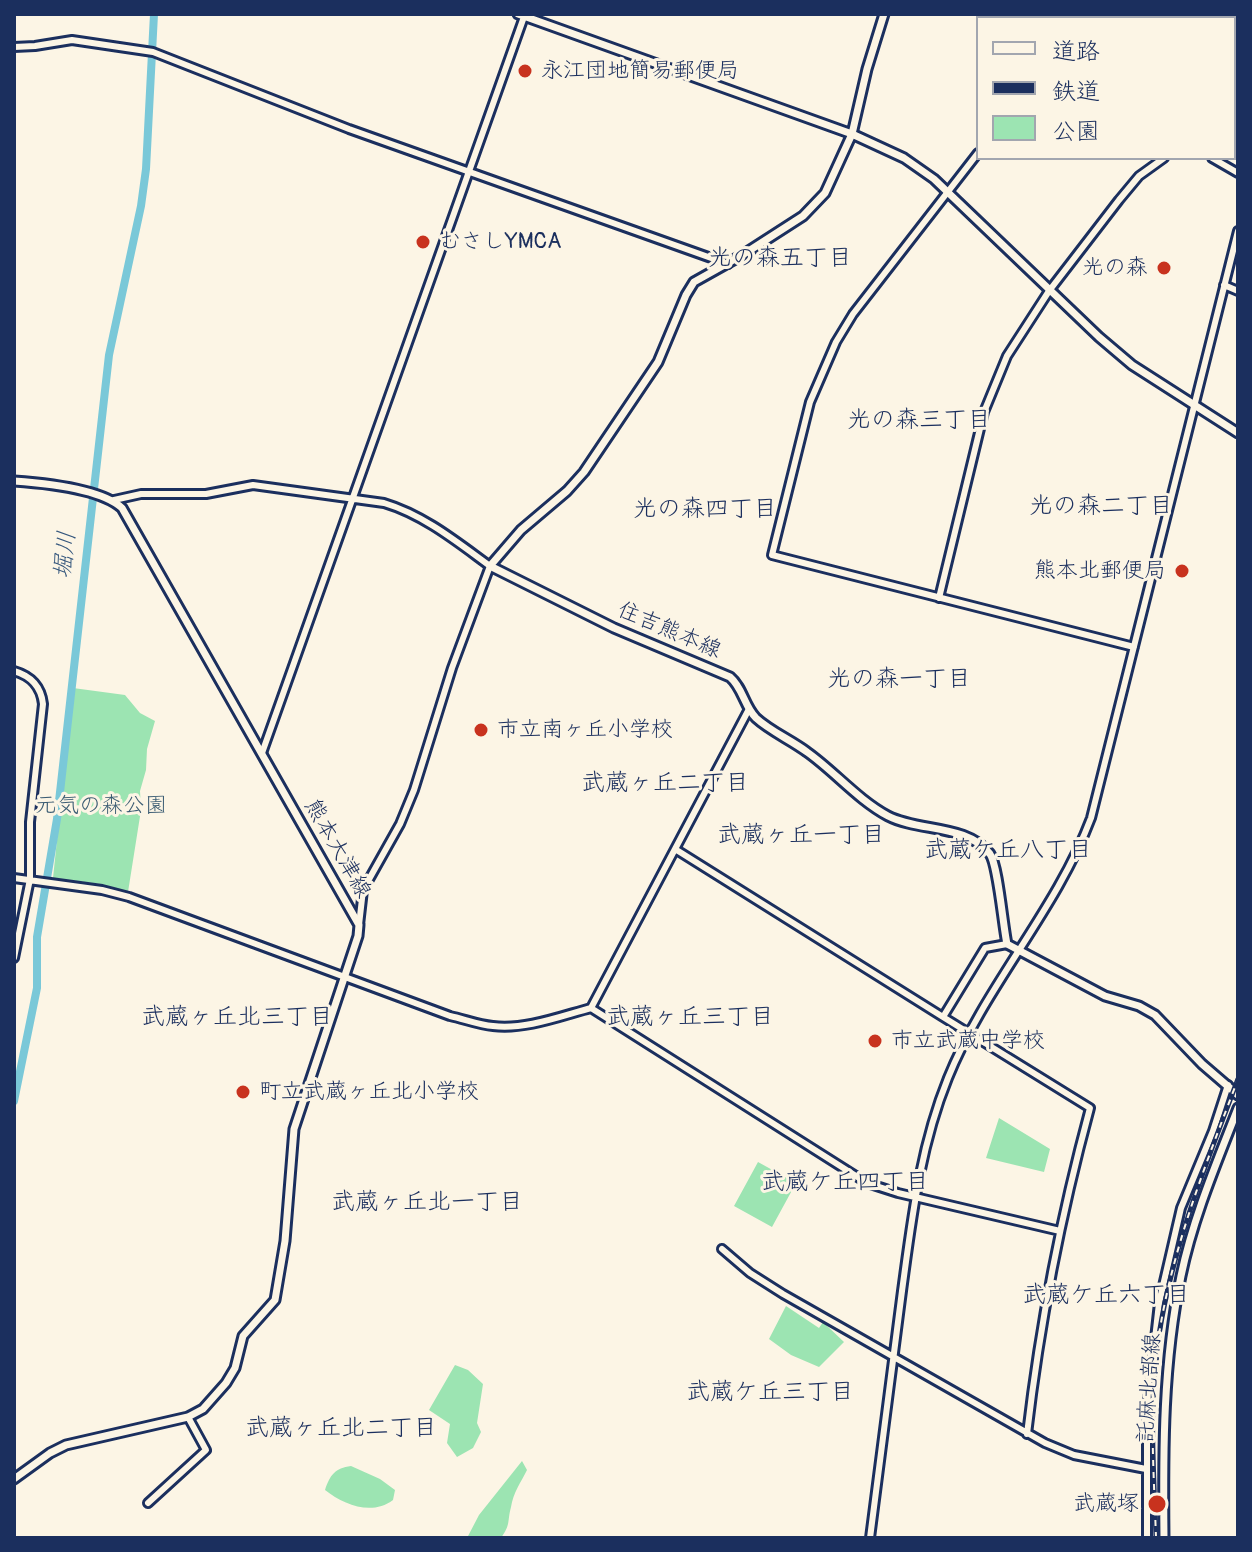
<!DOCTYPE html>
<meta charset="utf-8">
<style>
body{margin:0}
#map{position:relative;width:1252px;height:1552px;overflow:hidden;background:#fcf5e5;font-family:Pangolin,"Klee One",sans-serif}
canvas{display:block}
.frame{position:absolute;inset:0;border:16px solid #1b2f5e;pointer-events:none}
.legend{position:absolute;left:976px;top:16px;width:260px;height:144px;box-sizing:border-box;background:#fcf5e5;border:2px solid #a2a6af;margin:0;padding:10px 14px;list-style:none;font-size:24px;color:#1b2f5e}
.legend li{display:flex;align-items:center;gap:16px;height:40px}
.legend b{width:40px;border:2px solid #a2a6af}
</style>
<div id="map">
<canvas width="1252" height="1552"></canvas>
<div class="frame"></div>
<ul class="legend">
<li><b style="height:10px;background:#fcf5e5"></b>道路</li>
<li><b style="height:10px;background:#1b2f5e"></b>鉄道</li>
<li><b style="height:22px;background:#9ce4b2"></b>公園</li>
</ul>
</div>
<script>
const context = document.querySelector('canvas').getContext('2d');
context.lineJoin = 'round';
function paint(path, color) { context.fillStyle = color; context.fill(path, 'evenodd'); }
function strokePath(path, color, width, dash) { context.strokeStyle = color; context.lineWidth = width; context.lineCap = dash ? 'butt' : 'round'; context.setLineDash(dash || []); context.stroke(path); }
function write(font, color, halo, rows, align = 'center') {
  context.font = font + ' Pangolin,"Klee One",sans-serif'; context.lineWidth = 6; context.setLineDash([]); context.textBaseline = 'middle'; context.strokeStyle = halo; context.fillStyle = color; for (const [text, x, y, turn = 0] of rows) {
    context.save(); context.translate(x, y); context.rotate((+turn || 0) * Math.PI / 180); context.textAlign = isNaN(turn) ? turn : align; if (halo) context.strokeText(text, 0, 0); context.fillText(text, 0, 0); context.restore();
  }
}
const green = new Path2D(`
 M 73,688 L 125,695 L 140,713 L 155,721 L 147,749 L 146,770 L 140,791 L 141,810 L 128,892 L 100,884 L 53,878 Z
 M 999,1118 L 1050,1149 L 1044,1172 L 986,1158 Z
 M 758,1162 L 796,1183 L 772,1227 L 734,1206 Z
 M 786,1306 L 819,1328 L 823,1322 L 844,1342 L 819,1367 L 791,1355 L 769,1339 Z
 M 455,1365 L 468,1370 L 483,1384 L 477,1423 L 481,1432 L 473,1448 L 457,1457 L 447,1443 L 450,1424 L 429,1410 Z
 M 522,1461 L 527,1470 C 521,1482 513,1493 511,1507 C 507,1522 511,1524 501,1538 L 467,1538 L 479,1515 Z
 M 351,1466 L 380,1479 L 395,1490 L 393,1500 C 372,1516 344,1505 325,1490 C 330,1475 335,1468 351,1466 Z`);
const river = new Path2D(`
 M 14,1101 L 37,988 L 37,937 L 57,819 L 109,355 L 141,206 L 146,169 L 154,14`);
const tertiary = new Path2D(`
 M 1231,14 L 1238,16
 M 1082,18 L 1086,14
 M 14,47 L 35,46 L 72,40 L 153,52 L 349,129 L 728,264
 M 978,153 L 853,314 L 836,342 L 810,402 L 772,555 L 1134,647
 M 1212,158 L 1238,173
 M 1224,285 L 1238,291
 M 114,500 L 141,494 L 206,494 L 253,485 L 384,503 C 424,515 457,542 490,566 L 452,668 L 414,790 L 400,824 L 363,890 L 359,925
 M 939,598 L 984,412 L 1007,356 L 1049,291 L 1119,200 L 1139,176 L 1164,158
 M 14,671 C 31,676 41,686 43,704 L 30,822 L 30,879 L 14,958
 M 262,753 L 525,14
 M 675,849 L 943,1017 L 985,948 L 1007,944
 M 14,878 L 102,890 L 129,897 L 450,1016 C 464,1019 479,1025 493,1026 C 525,1030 561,1016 591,1008 L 867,1183 L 898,1193 L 1060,1231
 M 591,1008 L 749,709
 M 943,1017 L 1090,1108 C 1061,1215 1040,1323 1027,1434
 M 722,1249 L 750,1273 L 783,1294 L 1045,1443 L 1074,1455 L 1146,1469
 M 148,1503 L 206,1450 L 188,1417
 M 870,1538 C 881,1456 891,1373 902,1291 C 912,1218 920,1147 948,1078 C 985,986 1056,911 1091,818 L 1238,231
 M 1147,1538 L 1147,1410 L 1159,1303 L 1181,1208 L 1213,1131 L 1228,1085`);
const secondary = new Path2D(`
 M 518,14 L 852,134 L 904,158 L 934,179 L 1099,337 L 1132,365 L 1238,433
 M 884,14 L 867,69 L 852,134 L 825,193 L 803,216 L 744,254 L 694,282 L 686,295 L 658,362 L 584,472 L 567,491 L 521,530 L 490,566 L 614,628 L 730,677 C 743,688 744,706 756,718 C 770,731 791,740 807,752 C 834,771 858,800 888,816 C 919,832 967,824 990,854 C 998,865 1003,926 1007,944 L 1105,996 L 1139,1006 L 1155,1015 L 1202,1064 L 1238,1095
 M 1164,1538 C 1163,1450 1163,1363 1181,1276 C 1193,1218 1217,1162 1238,1108`);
const primary = new Path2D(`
 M 14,481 C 43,483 100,488 122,508 L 359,925 L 358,936 L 294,1129 L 285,1241 L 275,1300 L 243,1336 L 235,1368 L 226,1383 L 203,1409 L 188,1417 L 66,1445 L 50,1453 L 14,1479`);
const rail = new Path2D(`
 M 1156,1538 C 1154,1475 1149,1411 1157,1348 C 1170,1253 1204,1169 1238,1079`);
const markers = [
 [525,71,8,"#c8321e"],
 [423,242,8,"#c8321e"],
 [1164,268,8,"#c8321e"],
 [1182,571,8,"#c8321e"],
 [481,730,8,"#c8321e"],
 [875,1041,8,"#c8321e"],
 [243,1092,8,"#c8321e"],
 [1157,1504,10,"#c8321e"]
];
const poiNames = [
 ["永江団地簡易郵便局",541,71],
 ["むさしYMCA",439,242],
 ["光の森",1148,268,"right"],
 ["熊本北郵便局",1166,571,"right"],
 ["市立南ヶ丘小学校",497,730],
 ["市立武蔵中学校",891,1041],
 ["町立武蔵ヶ丘北小学校",259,1092],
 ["武蔵塚",1139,1504,"right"]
];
const streetNames = [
 ["住吉熊本線",669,631,23],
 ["熊本大津線",337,849,60],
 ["託麻北部線",1150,1388,-86]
];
const parkNames = [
 ["元気の森公園",101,806]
];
const neighbourhoodNames = [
 ["光の森五丁目",780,259],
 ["光の森三丁目",919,421],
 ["光の森二丁目",1101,507],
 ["光の森四丁目",705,510],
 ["光の森一丁目",899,680],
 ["武蔵ヶ丘二丁目",665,784],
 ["武蔵ヶ丘一丁目",801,836],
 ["武蔵ケ丘八丁目",1008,851],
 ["武蔵ヶ丘北三丁目",237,1018],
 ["武蔵ヶ丘三丁目",690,1018],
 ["武蔵ケ丘四丁目",845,1183],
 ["武蔵ヶ丘北一丁目",427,1203],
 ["武蔵ケ丘六丁目",1106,1296],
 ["武蔵ケ丘三丁目",770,1393],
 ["武蔵ヶ丘北二丁目",341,1429]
];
const waterNames = [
 ["堀川",66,555,-84]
];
paint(green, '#9ce4b2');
strokePath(river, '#7ac8d8', 8);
strokePath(tertiary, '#1b2f5e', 12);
strokePath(secondary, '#1b2f5e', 13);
strokePath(primary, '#1b2f5e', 13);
strokePath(tertiary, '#fcf5e5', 6);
strokePath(secondary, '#fcf5e5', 7);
strokePath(primary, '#fcf5e5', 7);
strokePath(rail, '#1b2f5e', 5);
strokePath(rail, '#fcf5e5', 2, [6]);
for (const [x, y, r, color] of markers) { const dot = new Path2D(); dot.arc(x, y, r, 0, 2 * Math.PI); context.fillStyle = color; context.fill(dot); strokePath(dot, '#fcf5e5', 3); }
write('22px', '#1b2f5e', '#fcf5e5', poiNames, 'left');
write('22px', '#1b2f5e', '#fcf5e5', streetNames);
write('22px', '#3b5c73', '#fcf5e5', parkNames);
write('24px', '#1b2f5e', '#fcf5e5', neighbourhoodNames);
write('italic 24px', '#33557c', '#fcf5e5', waterNames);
</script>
